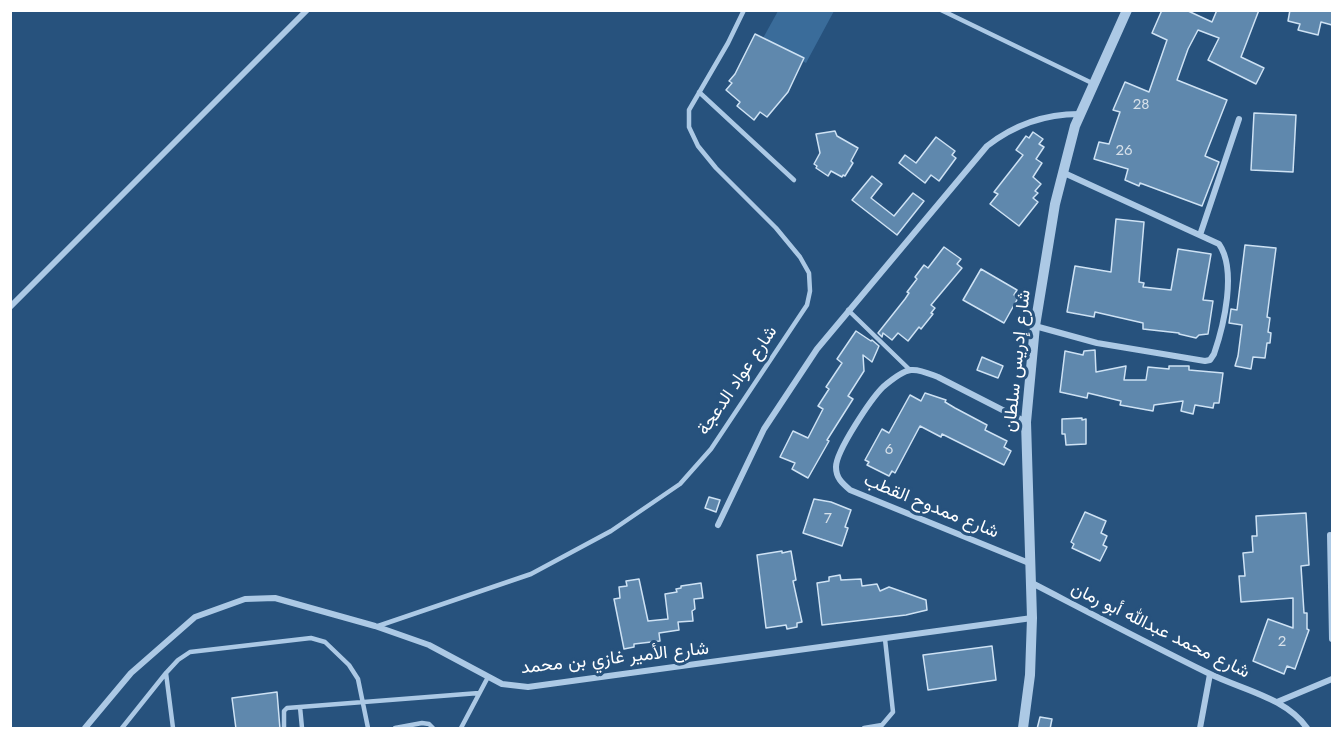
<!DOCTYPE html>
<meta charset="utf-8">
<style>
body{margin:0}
#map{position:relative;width:1343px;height:739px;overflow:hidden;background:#27527d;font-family:Jost,sans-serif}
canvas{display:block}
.frame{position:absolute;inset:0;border:12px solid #fff;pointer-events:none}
</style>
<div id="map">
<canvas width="1343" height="739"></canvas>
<div class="frame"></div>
</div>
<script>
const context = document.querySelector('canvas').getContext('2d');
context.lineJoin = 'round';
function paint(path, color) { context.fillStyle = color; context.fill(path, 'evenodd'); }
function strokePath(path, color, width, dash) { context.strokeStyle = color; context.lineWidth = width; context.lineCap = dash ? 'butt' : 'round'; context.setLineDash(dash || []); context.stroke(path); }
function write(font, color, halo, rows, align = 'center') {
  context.font = font + ' Jost,Vazirmatn,sans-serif'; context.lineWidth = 6; context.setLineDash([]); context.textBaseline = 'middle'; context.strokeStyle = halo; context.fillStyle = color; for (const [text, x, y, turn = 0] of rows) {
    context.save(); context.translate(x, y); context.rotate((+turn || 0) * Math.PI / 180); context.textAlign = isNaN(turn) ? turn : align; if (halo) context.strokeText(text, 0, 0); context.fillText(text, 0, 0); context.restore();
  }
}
const green = new Path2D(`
 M 778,11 L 834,11 L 806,63 L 762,40 Z`);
const building = new Path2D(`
 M 1162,10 L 1186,10 L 1212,22 L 1217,10 L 1259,10 L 1241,57 L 1264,68 L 1256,84 L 1208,60 L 1219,38 L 1198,30 L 1188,49 L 1177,80 L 1227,100 L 1205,156 L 1219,162 L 1202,206 L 1140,183 L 1139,186 L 1125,180 L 1128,169 L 1094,159 L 1099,142 L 1109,144 L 1120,112 L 1113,110 L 1125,82 L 1149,92 L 1167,40 L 1152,33 Z
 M 1290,10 L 1332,10 L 1332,25 L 1321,22 L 1318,35 L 1298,30 L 1300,24 L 1288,21 Z
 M 755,34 L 804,58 L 788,92 L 767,117 L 760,112 L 754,120 L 737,106 L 740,102 L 726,90 L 732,83 L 729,81 L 735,74 Z
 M 1254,113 L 1296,115 L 1293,172 L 1251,170 Z
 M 835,131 L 837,136 L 858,148 L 851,161 L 853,163 L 845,176 L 843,175 L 842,177 L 831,171 L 828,176 L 816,168 L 817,166 L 814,164 L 820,153 L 816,134 Z
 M 1033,132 L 1043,139 L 1039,144 L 1044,147 L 1036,159 L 1042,163 L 1033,177 L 1041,184 L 1035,191 L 1038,193 L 1033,198 L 1038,202 L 1019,226 L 990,204 L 998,194 L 994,192 L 1023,155 L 1016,150 L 1026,136 L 1029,138 Z
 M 936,137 L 955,151 L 952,155 L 956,158 L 939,181 L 931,175 L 925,183 L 899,163 L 905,155 L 916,163 Z
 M 872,176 L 882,184 L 871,198 L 894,216 L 913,193 L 924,201 L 897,235 L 852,200 Z
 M 1116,219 L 1144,222 L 1139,282 L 1144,283 L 1143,287 L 1171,290 L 1178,249 L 1211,254 L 1203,300 L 1213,301 L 1208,334 L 1199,335 L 1196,338 L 1179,334 L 1179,333 L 1143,329 L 1143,323 L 1095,312 L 1094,317 L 1067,312 L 1075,266 L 1111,272 Z
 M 1245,245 L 1276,248 L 1267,317 L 1270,318 L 1268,332 L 1271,333 L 1270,343 L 1267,343 L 1265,358 L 1253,357 L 1251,369 L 1235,366 L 1238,356 L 1242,325 L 1229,323 L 1231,309 L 1237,310 Z
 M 944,247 L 961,259 L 957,264 L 962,268 L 931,305 L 935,308 L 931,313 L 933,314 L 921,329 L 919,327 L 908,341 L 898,333 L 892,340 L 883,333 L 882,337 L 878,333 L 905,299 L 909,293 L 907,292 L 917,279 L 915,277 L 924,265 L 928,268 Z
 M 981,269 L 1017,290 L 1014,295 L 1018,298 L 1004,323 L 963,300 Z
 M 856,331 L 871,341 L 872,340 L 879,346 L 872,362 L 863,355 L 864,371 L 848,396 L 853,399 L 827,440 L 829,441 L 808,478 L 792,469 L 795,463 L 780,457 L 793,431 L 808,438 L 823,409 L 818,406 L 829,389 L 826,387 L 842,363 L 837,359 Z
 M 1095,350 L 1096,372 L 1126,366 L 1124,380 L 1146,380 L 1148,367 L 1169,369 L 1169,366 L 1189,366 L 1189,370 L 1223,373 L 1219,403 L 1214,403 L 1213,408 L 1195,405 L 1193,414 L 1181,411 L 1183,401 L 1154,405 L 1153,411 L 1120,405 L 1121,401 L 1088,393 L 1087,398 L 1060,392 L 1065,351 L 1083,355 L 1084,351 Z
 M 982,357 L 1003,366 L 998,378 L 977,370 Z
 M 925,393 L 946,400 L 945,402 L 955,408 L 987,425 L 985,430 L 1007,441 L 1004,447 L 1011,451 L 1004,465 L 942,434 L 941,437 L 920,426 L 895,473 L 892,471 L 889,476 L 867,465 L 869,462 L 865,460 L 882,429 L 889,433 L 910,395 L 921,401 Z
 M 1082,418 L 1082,420 L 1086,419 L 1086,444 L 1066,445 L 1065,434 L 1062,434 L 1062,419 Z
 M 709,497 L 720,500 L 716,512 L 705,508 Z
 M 814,499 L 831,502 L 851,510 L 845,527 L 848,528 L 842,546 L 803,533 Z
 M 1085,512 L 1106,521 L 1101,533 L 1107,536 L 1103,545 L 1107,547 L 1100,561 L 1072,548 L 1074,544 L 1071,542 Z
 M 1306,513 L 1309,565 L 1301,566 L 1304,613 L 1307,613 L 1307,629 L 1309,630 L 1295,669 L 1287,666 L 1284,674 L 1253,661 L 1268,619 L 1293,628 L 1293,598 L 1241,602 L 1239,576 L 1245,576 L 1243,553 L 1253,552 L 1252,536 L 1257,536 L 1256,516 Z
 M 782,551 L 782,553 L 791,551 L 796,580 L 793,581 L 802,622 L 797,623 L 797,627 L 787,629 L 786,625 L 766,628 L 757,555 Z
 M 840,575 L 841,580 L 861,579 L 862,586 L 877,584 L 880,591 L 889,587 L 926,600 L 927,610 L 906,615 L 822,625 L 817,583 L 829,581 L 829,577 Z
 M 639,579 L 648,621 L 668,619 L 665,594 L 677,592 L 676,589 L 681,588 L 681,586 L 701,583 L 703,598 L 694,599 L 695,609 L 692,611 L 693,621 L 678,622 L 679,630 L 659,633 L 660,641 L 634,644 L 634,647 L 624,649 L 614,599 L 620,598 L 619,587 L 627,586 L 626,581 Z
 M 992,646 L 996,680 L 928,690 L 923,655 Z
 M 277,692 L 280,729 L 236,729 L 232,698 Z
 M 1040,717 L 1052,719 L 1050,729 L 1037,729 Z`);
const service = new Path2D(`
 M 941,10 L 1094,84
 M 699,92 L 794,180
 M 848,310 L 910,370
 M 378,626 L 531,574 L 611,531 L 680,484 L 711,449 L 807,305 L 810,291 L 809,273 L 800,257 L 776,228 L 716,168 L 698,146 L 689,127 L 689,110 L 728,43 L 744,10
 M 300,707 L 302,728
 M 122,728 L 166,673
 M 173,728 L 166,673 L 178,660 L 190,652 L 311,638 L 325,642 L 349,665 L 358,679 L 368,728
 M 284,728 L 284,711 L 287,708 L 479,693
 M 395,728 L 422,723 L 429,724 L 433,728
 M 461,728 L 488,677
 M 864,728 L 882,725 L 893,712 L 885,639`);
const minor = new Path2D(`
 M 1200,235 L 1239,119
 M 10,307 L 307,10
 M 1035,326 L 1097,343 L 1205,361 L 1210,360 L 1214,354 C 1224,325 1237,270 1219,244 L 1062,172
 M 1026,422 L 938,377 C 930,374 920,369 911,370 C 902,371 890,381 883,387 C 871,399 836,451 836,467 C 836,478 842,483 850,490 L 1029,563
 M 718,525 L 764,429 L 817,349 L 987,146 C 1014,125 1045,114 1079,114
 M 1330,535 L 1332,639
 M 1032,583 C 1090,613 1149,644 1208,673 C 1242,690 1285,697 1307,728
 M 1277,702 L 1332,679
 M 85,728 L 131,673 L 195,617 L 245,599 L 275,598 L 375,626 L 429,645 L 502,684 L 528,687 L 1032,618
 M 1200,728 L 1210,674`);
const tertiary = new Path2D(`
 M 1023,728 L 1030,675 L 1032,618 L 1026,422 L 1035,326 L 1055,204 L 1075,126 L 1127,10`);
const numberNames = [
 ["28",1141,105],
 ["26",1124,151],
 ["6",889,450],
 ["7",828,519],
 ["2",1282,642]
];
const streetNames = [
 ["شارع إدريس سلطان",1018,361,-84],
 ["شارع عواد الدعجة",738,381,-56],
 ["شارع ممدوح القطب",931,507,22],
 ["شارع محمد عبدالله أبو رمان",1160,631,26],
 ["شارع الأمير غازي بن محمد",615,659,-6]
];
paint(green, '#3a6c9a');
paint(building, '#5f88ad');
strokePath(building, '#cee2f4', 1.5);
strokePath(service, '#acc9e5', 4.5);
strokePath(minor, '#acc9e5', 6);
strokePath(tertiary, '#acc9e5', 10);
write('15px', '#d7e1ea', null, numberNames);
write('18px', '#fff', '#27527d', streetNames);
</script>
